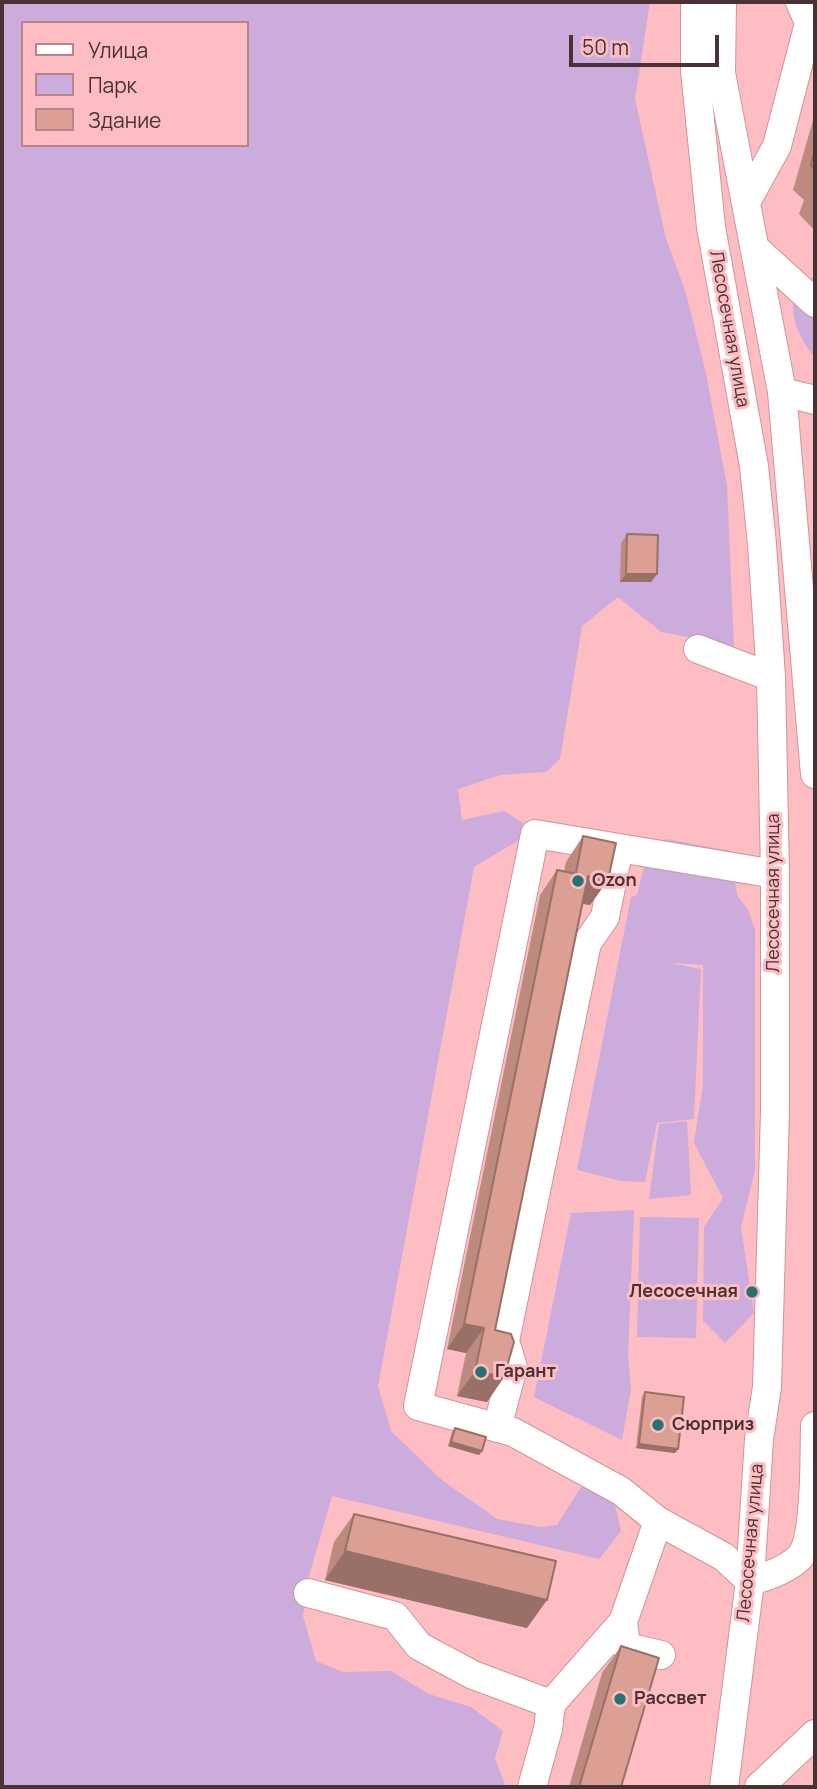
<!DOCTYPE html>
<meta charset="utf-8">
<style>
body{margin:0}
#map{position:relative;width:817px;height:1789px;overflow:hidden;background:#fdbdc2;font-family:Manrope,sans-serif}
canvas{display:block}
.frame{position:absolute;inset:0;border:4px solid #4a3133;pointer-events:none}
.legend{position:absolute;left:21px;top:21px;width:228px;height:126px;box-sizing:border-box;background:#fdbdc2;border:2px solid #b58589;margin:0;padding:9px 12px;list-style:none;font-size:21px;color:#4a3133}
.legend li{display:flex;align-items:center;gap:14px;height:35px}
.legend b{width:35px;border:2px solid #b58589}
.scale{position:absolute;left:569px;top:35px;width:150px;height:32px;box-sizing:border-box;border:4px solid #4a3133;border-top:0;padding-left:9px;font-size:21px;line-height:24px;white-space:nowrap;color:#4a3133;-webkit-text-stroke:5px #fdbdc2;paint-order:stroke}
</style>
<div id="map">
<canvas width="817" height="1789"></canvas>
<div class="frame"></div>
<ul class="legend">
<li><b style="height:9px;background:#fff"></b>Улица</li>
<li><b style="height:19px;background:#ccacdd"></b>Парк</li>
<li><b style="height:19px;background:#dba093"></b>Здание</li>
</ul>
<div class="scale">50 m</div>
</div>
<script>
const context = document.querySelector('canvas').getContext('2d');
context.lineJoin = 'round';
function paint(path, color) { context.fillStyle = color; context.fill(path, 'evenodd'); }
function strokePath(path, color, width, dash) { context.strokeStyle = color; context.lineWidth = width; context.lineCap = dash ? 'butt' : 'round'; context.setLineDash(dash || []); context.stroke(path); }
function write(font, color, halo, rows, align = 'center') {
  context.font = font + ' Manrope,sans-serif'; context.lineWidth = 6; context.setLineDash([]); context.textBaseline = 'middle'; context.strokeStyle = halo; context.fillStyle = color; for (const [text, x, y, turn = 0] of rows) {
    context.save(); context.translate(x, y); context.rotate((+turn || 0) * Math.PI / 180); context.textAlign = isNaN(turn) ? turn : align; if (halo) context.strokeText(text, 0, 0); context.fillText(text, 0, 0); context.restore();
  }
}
const green = new Path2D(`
 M 2,2 L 650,2 L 635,99 L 666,239 L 686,293 L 706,373 L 727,486 L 734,646 L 661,632 L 618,597 L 582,626 L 560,759 L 546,772 L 500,775 L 458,789 L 462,820 L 504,811 L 523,823 L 519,840 L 474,867 L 378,1386 L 391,1431 L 442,1480 L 497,1519 L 541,1527 L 557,1525 L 581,1487 L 608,1490 L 616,1509 L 621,1531 L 599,1559 L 332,1496 L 307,1583 L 303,1616 L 316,1661 L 343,1672 L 391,1671 L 429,1694 L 471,1707 L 503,1731 L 495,1758 L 506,1787 L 2,1787 ZM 23,23 L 247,23 L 247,145 L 23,145 Z
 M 815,278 L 815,358 C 796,334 785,308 800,279 Z
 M 666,839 L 731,851 L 737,895 L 748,910 L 755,929 L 755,1170 L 741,1227 L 754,1313 L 725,1343 L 703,1321 L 704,1227 L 723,1198 L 694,1143 L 703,1084 L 703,965 L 670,963 L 701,969 L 694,1119 L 657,1123 L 645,1182 L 621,1181 L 577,1170 L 631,897 L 637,895 L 649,847 Z
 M 687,1121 L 691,1195 L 649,1199 L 659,1124 Z
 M 634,1210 L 628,1354 L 631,1389 L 622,1440 L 534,1397 L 571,1213 Z
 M 640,1217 L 699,1218 L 696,1338 L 637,1337 Z`);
const minor = new Path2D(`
 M 695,2 L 695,71 L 711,227 L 754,466 L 762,544 L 771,677 L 775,874 L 775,1111 L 767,1387 L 759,1439 L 750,1581 L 724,1787
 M 722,2 L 721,73 L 782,392 L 815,774
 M 746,202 L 777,146 L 809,23 L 800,2
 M 756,249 L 815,303
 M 782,392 L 815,400
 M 698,649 L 771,677
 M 497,1428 L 513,1367 L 505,1341 L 587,943 L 605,917 L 619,848
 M 658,1521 L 621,1491 L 513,1432 L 418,1406 L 535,834 L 775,874
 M 308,1593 L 395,1616 L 419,1646 L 473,1675 L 551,1704 L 548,1729 L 532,1787
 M 623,1622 L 626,1647 L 661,1655
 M 551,1704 L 623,1622 L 658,1521 L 724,1557 L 750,1581 C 766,1577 786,1570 799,1558 C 817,1540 814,1455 815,1426
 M 759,1787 L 815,1734`);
const wall = new Path2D(`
 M 815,113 L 815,231 L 799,214 L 804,200 L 793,190 Z
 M 627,534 L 657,574 L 651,582 L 620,582 L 621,543 Z
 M 583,836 L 608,880 L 590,905 L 582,904 L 495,1330 L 504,1377 L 487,1402 L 457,1396 L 466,1353 L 447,1349 L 540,895 L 557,870 L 564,871 L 566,862 Z
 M 645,1392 L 678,1449 L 675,1453 L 636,1448 L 642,1397 Z
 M 455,1428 L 482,1451 L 479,1455 L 448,1446 L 452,1432 Z
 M 354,1514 L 527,1628 L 325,1580 L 334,1542 Z
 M 621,1646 L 621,1787 L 569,1787 L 602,1673 Z`);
const shadedWall = new Path2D(`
 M 626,574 L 657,574 L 651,582 L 620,582 Z
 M 588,876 L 608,880 L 590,905 L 570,901 Z
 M 464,1324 L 484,1328 L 466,1353 L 447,1349 Z
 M 475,1371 L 504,1377 L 487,1402 L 457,1396 Z
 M 451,1442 L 482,1451 L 479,1455 L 448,1446 Z
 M 639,1444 L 678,1449 L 675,1453 L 636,1448 Z
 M 345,1551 L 547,1600 L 527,1628 L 325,1580 Z`);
const building = new Path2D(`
 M 815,149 L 815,169 L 811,165 Z
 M 627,534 L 658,535 L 657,574 L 626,574 Z
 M 583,836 L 616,843 L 608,880 L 588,876 L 495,1330 L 511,1334 L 514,1342 L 504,1377 L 475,1371 L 484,1328 L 464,1324 L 557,870 L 582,875 L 576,873 Z
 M 645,1392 L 684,1397 L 678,1449 L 639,1444 Z
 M 455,1428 L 486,1437 L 482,1451 L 451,1442 Z
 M 354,1514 L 556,1561 L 547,1600 L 345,1551 Z
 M 621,1646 L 659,1658 L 621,1787 L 579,1787 Z`);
const markers = [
 [578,881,7,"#287271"],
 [752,1292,7,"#287271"],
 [481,1372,7,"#287271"],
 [658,1425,7,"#287271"],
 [620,1699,7,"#287271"]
];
const streetNames = [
 ["Лесосечная улица",729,329,80],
 ["Лесосечная улица",774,893,-90],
 ["Лесосечная улица",751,1543,-85]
];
const poiNames = [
 ["Ozon",592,881],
 ["Лесосечная",738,1292,"right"],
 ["Гарант",495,1372],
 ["Сюрприз",672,1425],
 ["Рассвет",634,1699]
];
paint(green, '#ccacdd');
strokePath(minor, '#d09499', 30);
strokePath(minor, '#fff', 28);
paint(wall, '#bc8a7e');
paint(shadedWall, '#997067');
paint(building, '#dba093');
strokePath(building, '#997067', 2);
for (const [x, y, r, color] of markers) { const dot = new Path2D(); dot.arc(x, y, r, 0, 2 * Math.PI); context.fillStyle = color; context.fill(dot); strokePath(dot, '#fdbdc2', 2.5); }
write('18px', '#4a3133', '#fdbdc2', streetNames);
write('bold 18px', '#4a3133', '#fdbdc2', poiNames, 'left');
</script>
